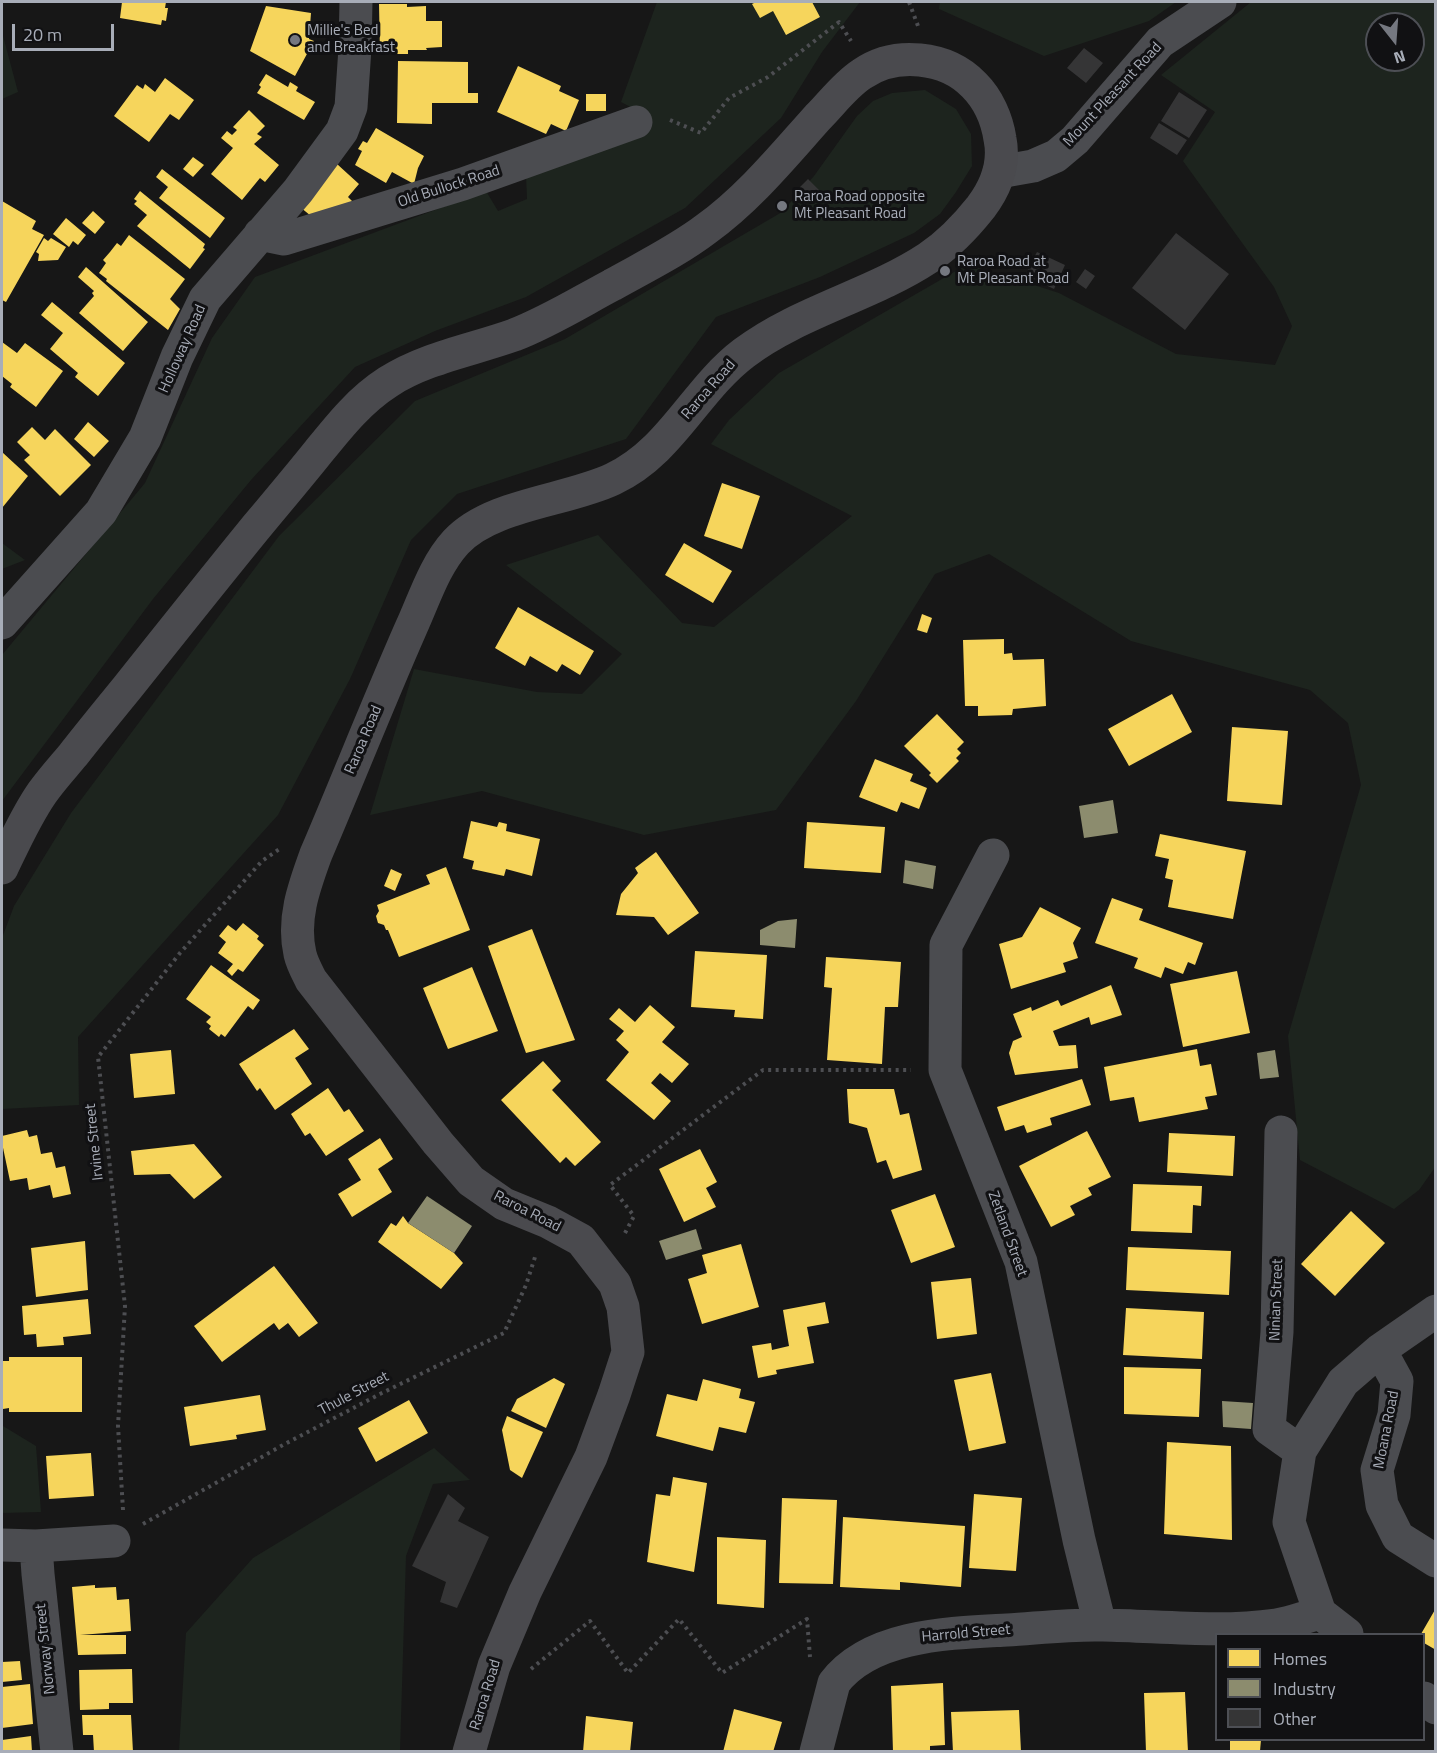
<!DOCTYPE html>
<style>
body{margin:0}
#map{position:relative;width:1437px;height:1753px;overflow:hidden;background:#171717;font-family:"Titillium Web",sans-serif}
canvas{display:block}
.frame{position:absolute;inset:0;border:3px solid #a8adb8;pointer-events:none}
.legend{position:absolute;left:1215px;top:1633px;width:210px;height:108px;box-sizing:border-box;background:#111113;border:2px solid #4d4f55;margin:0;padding:8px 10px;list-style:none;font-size:18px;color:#a8adb8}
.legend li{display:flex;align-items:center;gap:12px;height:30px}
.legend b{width:30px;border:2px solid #4d4f55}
.north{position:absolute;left:1365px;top:12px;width:60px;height:60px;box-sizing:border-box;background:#111113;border:2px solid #4d4f55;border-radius:50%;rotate:163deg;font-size:16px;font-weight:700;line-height:24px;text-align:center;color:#a8adb8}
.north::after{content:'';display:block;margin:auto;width:21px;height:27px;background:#757880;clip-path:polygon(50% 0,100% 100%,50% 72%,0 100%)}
.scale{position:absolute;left:12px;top:24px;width:102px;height:27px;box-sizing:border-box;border:3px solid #a8adb8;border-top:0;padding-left:8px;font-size:18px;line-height:21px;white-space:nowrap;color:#a8adb8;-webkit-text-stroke:4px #111113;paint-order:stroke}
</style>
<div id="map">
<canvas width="1437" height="1753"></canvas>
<div class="frame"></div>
<ul class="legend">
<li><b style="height:16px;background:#f6d55c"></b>Homes</li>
<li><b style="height:16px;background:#8c8c6e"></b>Industry</li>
<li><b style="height:16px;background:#353536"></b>Other</li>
</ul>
<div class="north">N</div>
<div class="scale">20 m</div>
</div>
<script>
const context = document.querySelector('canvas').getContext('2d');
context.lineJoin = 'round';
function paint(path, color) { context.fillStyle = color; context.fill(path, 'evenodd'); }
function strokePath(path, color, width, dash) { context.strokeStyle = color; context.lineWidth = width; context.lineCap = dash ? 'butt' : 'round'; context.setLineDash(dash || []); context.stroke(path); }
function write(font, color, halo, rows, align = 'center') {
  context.font = font + ' "Titillium Web",sans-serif'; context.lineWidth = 6; context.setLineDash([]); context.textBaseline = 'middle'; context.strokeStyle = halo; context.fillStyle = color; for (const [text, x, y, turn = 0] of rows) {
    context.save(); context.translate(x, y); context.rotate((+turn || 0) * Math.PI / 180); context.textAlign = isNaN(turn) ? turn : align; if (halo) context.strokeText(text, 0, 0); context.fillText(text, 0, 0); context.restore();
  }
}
const green = new Path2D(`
 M 657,2 L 860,2 L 822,52 L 781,118 L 685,208 L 526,297 L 435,331 L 355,367 L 251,480 L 153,599 L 2,801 L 2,655 L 145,483 L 212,338 L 255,277 L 486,191 L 498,211 L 527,199 L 526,175 L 642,113 L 621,102 Z
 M 940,2 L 1176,2 L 1149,21 L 1044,56 L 939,9 Z
 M 1251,2 L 1435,2 L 1436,1166 L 1419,1190 L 1394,1209 L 1300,1160 L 1288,1036 L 1361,785 L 1348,723 L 1310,690 L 1131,641 L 989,554 L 935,574 L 856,701 L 776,810 L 644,835 L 482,791 L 370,815 L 414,669 L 537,692 L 582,694 L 622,654 L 506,565 L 598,535 L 682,623 L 714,627 L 852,516 L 711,444 L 729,420 L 779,373 L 968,264 L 1059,293 L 1176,354 L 1275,365 L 1292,326 L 1274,287 L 1183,161 L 1215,112 L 1161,75 ZM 1377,24 L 1413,24 L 1413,60 L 1377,60 Z
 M 2,32 L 18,92 L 2,99 Z
 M 925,90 L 956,109 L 971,134 L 972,166 L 956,192 L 940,214 L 914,233 L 820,277 L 716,317 L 626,439 L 457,494 L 411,540 L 350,679 L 278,815 L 78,1037 L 79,1105 L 2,1109 L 2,938 L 14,906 L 71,813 L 279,536 L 415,401 L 565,339 L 782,212 L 814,176 L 857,116 L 873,101 L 892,93 Z
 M 2,543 L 25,560 L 2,569 Z
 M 3,1426 L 36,1446 L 41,1512 L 2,1513 L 2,1427 Z
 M 434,1448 L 470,1480 L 433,1484 L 406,1556 L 400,1751 L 179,1751 L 186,1633 L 253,1558 Z`);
const homes = new Path2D(`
 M 122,2 L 166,2 L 165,8 L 168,8 L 166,21 L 162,20 L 161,25 L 120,18 Z
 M 756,2 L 812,2 L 820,17 L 786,35 L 773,11 L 760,18 L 752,4 Z
 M 379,4 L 407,4 L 407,7 L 426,6 L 426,21 L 442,21 L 442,47 L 426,48 L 427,50 L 408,50 L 408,54 L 380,54 Z
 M 266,6 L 311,13 L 309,39 L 314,41 L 295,76 L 250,51 Z
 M 398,61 L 468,62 L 468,93 L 478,93 L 478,103 L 432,103 L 432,124 L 397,123 Z
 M 518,66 L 561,86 L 559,91 L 579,100 L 566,131 L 551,124 L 546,134 L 497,112 Z
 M 266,74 L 288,87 L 290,82 L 298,87 L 296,91 L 315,102 L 304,120 L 257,93 L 261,87 L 259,85 Z
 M 165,78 L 194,100 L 179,120 L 170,114 L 149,142 L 114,116 L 137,85 L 143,89 L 145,84 L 155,92 Z
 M 586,94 L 606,94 L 606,111 L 586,111 Z
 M 249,110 L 265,126 L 257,134 L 262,137 L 254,144 L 279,165 L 265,182 L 260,178 L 242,200 L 211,174 L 233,148 L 221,138 L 227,131 L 232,135 L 237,130 L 233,127 Z
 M 376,128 L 424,156 L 418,168 L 414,184 L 392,172 L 386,183 L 355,165 L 362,151 L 358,149 L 363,141 L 367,143 Z
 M 193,157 L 204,165 L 193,177 L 183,169 Z
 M 337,164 L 359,184 L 348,197 L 352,201 L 354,210 L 311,216 L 300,207 Z
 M 162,169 L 225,218 L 210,238 L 159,198 L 168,187 L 156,177 Z
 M 140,191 L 205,244 L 203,248 L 205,249 L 190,269 L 137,226 L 147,215 L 134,204 L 137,201 L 134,199 Z
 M 2,201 L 36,221 L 32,229 L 44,235 L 6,302 L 2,300 Z
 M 93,211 L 105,222 L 95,234 L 82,223 Z
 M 66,218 L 86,235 L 78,245 L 73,241 L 69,247 L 53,234 Z
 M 129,235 L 185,279 L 170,299 L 180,309 L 168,330 L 106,281 L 107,279 L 99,273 L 106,263 L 103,260 L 110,252 L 117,243 L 121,246 Z
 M 44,238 L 48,241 L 51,238 L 66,247 L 58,260 L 38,261 L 39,254 L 36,252 Z
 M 86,267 L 148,322 L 123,351 L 79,313 L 94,296 L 92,293 L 94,291 L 78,277 Z
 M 52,302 L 125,363 L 98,396 L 75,377 L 78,373 L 50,349 L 63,333 L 41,315 Z
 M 2,342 L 17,353 L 25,343 L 63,371 L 36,407 L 10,387 L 12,384 L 2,376 Z
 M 88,422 L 109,441 L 94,457 L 74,439 Z
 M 32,427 L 45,440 L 55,429 L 91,465 L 60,496 L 24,460 L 30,455 L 17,442 Z
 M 2,452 L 28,476 L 2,508 Z
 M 722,483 L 760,496 L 742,549 L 704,536 Z
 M 684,543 L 732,571 L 713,603 L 665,575 Z
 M 518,607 L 594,651 L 580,675 L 562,664 L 557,672 L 530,656 L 525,666 L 495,648 Z
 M 922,614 L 932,618 L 927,633 L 917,630 Z
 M 1004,639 L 1004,654 L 1012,653 L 1013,660 L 1044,659 L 1046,706 L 1013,709 L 1012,715 L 978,716 L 978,706 L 965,706 L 963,640 Z
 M 1172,694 L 1192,732 L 1129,766 L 1108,729 Z
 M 937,714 L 964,742 L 957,749 L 961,753 L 956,758 L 959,761 L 937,783 L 929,775 L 931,773 L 904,746 Z
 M 1232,727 L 1288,731 L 1282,805 L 1227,801 Z
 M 875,759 L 913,774 L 910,781 L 927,788 L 919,809 L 901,802 L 897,812 L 859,797 Z
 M 471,821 L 497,827 L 499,822 L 507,824 L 506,831 L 540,839 L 532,876 L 506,869 L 504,876 L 472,869 L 474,861 L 463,858 Z
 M 807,822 L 885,827 L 881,873 L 804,868 Z
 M 1160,834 L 1246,851 L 1233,919 L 1168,907 L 1173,880 L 1165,878 L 1169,859 L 1155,856 Z
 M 656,852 L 699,913 L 668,935 L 654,917 L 616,915 L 621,894 L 638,873 L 635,868 Z
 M 446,867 L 470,930 L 399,957 L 388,930 L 386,930 L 384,925 L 378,923 L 376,916 L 379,911 L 377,905 L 430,884 L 426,875 Z
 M 391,869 L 402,874 L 395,891 L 384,886 Z
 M 1112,898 L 1143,909 L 1139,920 L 1203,943 L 1195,965 L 1188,962 L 1183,974 L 1165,967 L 1161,978 L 1134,968 L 1138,958 L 1095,943 Z
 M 1040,907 L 1081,928 L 1073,943 L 1078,958 L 1063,963 L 1066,972 L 1011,989 L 999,944 L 1022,937 Z
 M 243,923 L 259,936 L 257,939 L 264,945 L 243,972 L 238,969 L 232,976 L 227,971 L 233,964 L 218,953 L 226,942 L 219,936 L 228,925 L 236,931 Z
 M 532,929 L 575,1040 L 526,1053 L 488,946 Z
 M 695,951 L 767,955 L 763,1019 L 734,1017 L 735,1010 L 691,1007 Z
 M 826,957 L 901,962 L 898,1007 L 885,1007 L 882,1064 L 827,1060 L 832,988 L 824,987 Z
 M 211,965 L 260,1000 L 253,1010 L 248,1006 L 225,1037 L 221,1034 L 219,1037 L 209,1029 L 211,1026 L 206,1022 L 211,1017 L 186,999 Z
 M 472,967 L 498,1031 L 448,1049 L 423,988 Z
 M 1237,971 L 1250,1033 L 1183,1047 L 1170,984 Z
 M 1111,985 L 1122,1015 L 1091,1025 L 1089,1017 L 1053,1031 L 1059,1046 L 1076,1045 L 1078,1068 L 1015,1075 L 1009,1053 L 1013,1041 L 1022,1037 L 1013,1014 L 1031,1007 L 1032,1011 L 1058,1000 L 1061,1006 Z
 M 650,1005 L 675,1027 L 662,1042 L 689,1064 L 672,1083 L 660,1073 L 651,1083 L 671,1101 L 654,1120 L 606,1080 L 629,1052 L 616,1040 L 624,1031 L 609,1019 L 619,1008 L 635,1022 Z
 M 294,1029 L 309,1049 L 295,1058 L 312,1084 L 275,1110 L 260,1088 L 257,1091 L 239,1064 Z
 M 1197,1049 L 1200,1066 L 1211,1064 L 1217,1095 L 1205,1097 L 1208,1109 L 1139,1122 L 1134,1097 L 1110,1101 L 1104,1067 Z
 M 171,1050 L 175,1094 L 134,1098 L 130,1054 Z
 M 543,1061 L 561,1081 L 552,1090 L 601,1142 L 575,1166 L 566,1157 L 560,1163 L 501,1100 Z
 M 1082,1079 L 1091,1105 L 1050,1118 L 1052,1125 L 1027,1133 L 1024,1125 L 1005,1131 L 997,1107 Z
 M 328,1088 L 344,1112 L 349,1109 L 364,1131 L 326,1156 L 310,1133 L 305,1136 L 291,1114 Z
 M 847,1089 L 894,1089 L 900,1115 L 909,1113 L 922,1170 L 893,1179 L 886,1160 L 877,1163 L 867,1128 L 849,1123 Z
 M 27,1130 L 29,1137 L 37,1135 L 41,1154 L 52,1152 L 56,1168 L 65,1166 L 71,1194 L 53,1198 L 50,1185 L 29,1190 L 27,1178 L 10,1181 L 2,1143 L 2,1136 Z
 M 1087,1131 L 1111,1177 L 1088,1188 L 1092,1195 L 1070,1206 L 1075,1215 L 1051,1227 L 1019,1166 Z
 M 1169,1133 L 1235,1136 L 1233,1176 L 1167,1172 Z
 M 380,1138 L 393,1159 L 378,1169 L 392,1192 L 352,1217 L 338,1194 L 361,1180 L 348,1159 Z
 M 194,1144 L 222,1177 L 194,1199 L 170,1174 L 134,1175 L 131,1151 Z
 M 700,1149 L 717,1182 L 706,1188 L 716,1207 L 684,1222 L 659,1169 Z
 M 1133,1184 L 1202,1186 L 1201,1206 L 1193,1205 L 1192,1233 L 1131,1231 Z
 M 935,1194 L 955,1247 L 911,1263 L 891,1210 Z
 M 1351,1211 L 1385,1243 L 1335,1296 L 1301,1264 Z
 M 403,1216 L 408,1223 L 454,1253 L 463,1263 L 441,1289 L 378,1242 L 391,1223 L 396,1226 Z
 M 85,1241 L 88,1290 L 36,1297 L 31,1248 Z
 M 741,1244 L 759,1307 L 702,1324 L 688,1279 L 707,1273 L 702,1255 Z
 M 1128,1247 L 1231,1251 L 1229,1295 L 1126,1290 Z
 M 274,1266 L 318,1323 L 299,1337 L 288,1323 L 279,1330 L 274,1323 L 222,1362 L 194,1326 Z
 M 971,1278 L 977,1334 L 937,1339 L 931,1282 Z
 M 88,1299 L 91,1334 L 63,1337 L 64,1345 L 37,1347 L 36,1334 L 24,1335 L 22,1306 Z
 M 825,1302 L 829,1323 L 807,1327 L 814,1363 L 776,1370 L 777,1374 L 758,1378 L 752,1346 L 771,1343 L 772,1350 L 789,1346 L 783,1310 Z
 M 1126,1308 L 1204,1312 L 1202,1359 L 1123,1355 Z
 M 9,1357 L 82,1357 L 82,1412 L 9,1412 L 9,1408 L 3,1409 L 2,1379 L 3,1379 L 3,1361 L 9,1361 Z
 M 1124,1367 L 1201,1369 L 1199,1417 L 1124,1414 Z
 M 991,1373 L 1006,1443 L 969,1451 L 954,1380 Z
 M 554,1378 L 565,1384 L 546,1428 L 511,1411 L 517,1399 Z
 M 703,1379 L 741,1389 L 739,1398 L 755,1402 L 746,1433 L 719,1427 L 713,1451 L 656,1436 L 667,1394 L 697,1401 Z
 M 260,1395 L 266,1430 L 236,1435 L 237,1439 L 190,1446 L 184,1407 Z
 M 409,1400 L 428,1433 L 376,1462 L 358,1428 Z
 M 507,1416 L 543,1432 L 522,1478 L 510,1470 L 502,1430 Z
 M 1167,1442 L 1231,1446 L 1232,1540 L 1164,1534 Z
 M 91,1453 L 94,1496 L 49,1499 L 46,1456 Z
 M 673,1477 L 707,1483 L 694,1572 L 647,1562 L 656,1494 L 670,1496 Z
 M 974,1494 L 1022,1498 L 1016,1571 L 969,1568 Z
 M 782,1498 L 837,1500 L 833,1584 L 779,1583 Z
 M 843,1517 L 965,1526 L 961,1587 L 900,1582 L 900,1590 L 840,1587 Z
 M 717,1537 L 766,1540 L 764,1608 L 717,1604 Z
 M 95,1585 L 95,1588 L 116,1587 L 117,1600 L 129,1599 L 131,1631 L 80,1635 L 126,1635 L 126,1654 L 78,1655 L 72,1587 Z
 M 1436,1608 L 1436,1650 L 1424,1643 L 1424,1634 L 1421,1634 Z
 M 20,1661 L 22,1680 L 2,1682 L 2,1662 Z
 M 132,1669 L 133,1703 L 109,1703 L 109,1709 L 80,1710 L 79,1670 Z
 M 943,1683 L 945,1745 L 930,1746 L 930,1752 L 893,1752 L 891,1686 Z
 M 30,1684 L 33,1724 L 2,1728 L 2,1687 Z
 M 1185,1692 L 1188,1752 L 1146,1752 L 1144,1693 Z
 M 734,1709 L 782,1722 L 773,1752 L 723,1752 Z
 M 1019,1710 L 1021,1752 L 953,1752 L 951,1712 Z
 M 82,1715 L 131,1715 L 133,1752 L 94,1752 L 93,1735 L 83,1735 Z
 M 586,1716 L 633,1722 L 630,1752 L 583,1752 Z
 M 31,1736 L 32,1752 L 2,1752 L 2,1740 Z
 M 1230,1740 L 1261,1740 L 1260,1751 L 1230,1752 Z`);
const industry = new Path2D(`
 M 1113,800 L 1118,833 L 1084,838 L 1079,806 Z
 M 905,860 L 936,866 L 933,889 L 903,883 Z
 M 797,919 L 795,948 L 760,945 L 760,930 L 778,921 Z
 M 1275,1050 L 1279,1077 L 1260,1079 L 1257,1053 Z
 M 427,1196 L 472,1226 L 454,1253 L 408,1223 Z
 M 696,1229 L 702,1249 L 666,1260 L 659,1241 Z
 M 1222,1401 L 1253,1403 L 1251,1429 L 1223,1427 Z`);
const building = new Path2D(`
 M 1084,48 L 1103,63 L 1086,83 L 1067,68 Z
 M 1179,92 L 1207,110 L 1189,138 L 1161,121 Z
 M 1159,123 L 1187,140 L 1177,155 L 1150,138 Z
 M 808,179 L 820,191 L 805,206 L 793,194 Z
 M 1176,233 L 1229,274 L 1185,330 L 1132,288 Z
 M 1037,252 L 1065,265 L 1054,289 L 1025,275 Z
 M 1085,269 L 1095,276 L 1086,289 L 1076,282 Z
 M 448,1494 L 465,1508 L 458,1521 L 489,1537 L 457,1608 L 440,1602 L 446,1582 L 412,1566 Z`);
const path = new Path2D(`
 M 909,2 L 918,26
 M 670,120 L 701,133 L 729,98 L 768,77 L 839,22 L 851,41
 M 625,1233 L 634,1216 L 610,1185 L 763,1070 L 911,1070
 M 123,1510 L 118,1426 L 125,1306 L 98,1057 L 180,953 L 262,861 L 281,848
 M 143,1524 L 283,1445 L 380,1394 L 504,1333 L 526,1285 L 536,1254
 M 531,1669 L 590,1621 L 628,1673 L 679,1619 L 722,1673 L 807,1619 L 810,1657`);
const minor = new Path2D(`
 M 999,172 L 1033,166 L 1056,156 L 1075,140 L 1160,42 L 1220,2
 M 260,234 L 284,239 L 463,184 L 636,122
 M 2,623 L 101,512 L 145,438 L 177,357 L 205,299 L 298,191 L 342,131 L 351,107 L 355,48 L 356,2
 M 993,855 L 946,945 L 945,1070 L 1021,1262 L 1079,1540 L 1100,1625
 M 1281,1132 L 1277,1332 L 1269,1429 L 1300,1451
 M 1380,1350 L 1397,1381 L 1394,1415 L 1377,1470 L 1382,1505 L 1398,1537 L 1436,1561
 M 2,1545 L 36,1546 L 114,1541
 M 36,1546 L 38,1574 L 57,1752
 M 1320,1613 L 1289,1522 L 1300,1451 L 1343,1382 L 1380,1350 L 1436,1311
 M 1320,1613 L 1347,1634
 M 1424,1698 L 1436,1708
 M 816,1752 L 834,1683 C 871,1634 952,1633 1007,1630 C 1039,1628 1071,1624 1103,1625 C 1160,1626 1219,1633 1276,1625 C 1290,1623 1305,1617 1320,1613`);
const secondary = new Path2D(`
 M 2,868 C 14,843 26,816 42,793 C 52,779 63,767 73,755 C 91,732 109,710 127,688 C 170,634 213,580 257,526 C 278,501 299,476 319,451 C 340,425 360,400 388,382 C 425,358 472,350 514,335 C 548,322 580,302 612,285 C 644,267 677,251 706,229 C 749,198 783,156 818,117 C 832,103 845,85 862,74 C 895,51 946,56 974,85 C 988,99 997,119 1000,139 C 1005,164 996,187 981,207 C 966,226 949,244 928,258 C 872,295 798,312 744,353 C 695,390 671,452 613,479 C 567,501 491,504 456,542 C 434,566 424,600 411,628 C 378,703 348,779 316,854 C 304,887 292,919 300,954 C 302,963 307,972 311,980 L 438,1143 L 471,1181 L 504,1204 L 548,1222 L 581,1240 L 615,1284 L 623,1307 L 628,1352 L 614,1395 L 591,1457 L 525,1592 L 494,1666 L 469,1752`);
const markers = [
 [295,40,6,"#757880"],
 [782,206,6,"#757880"],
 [945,271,6,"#757880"]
];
const poiNames = [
 ["Millie's Bed",307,31],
 ["and Breakfast",307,48],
 ["Raroa Road opposite",794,197],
 ["Mt Pleasant Road",794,214],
 ["Raroa Road at",957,262],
 ["Mt Pleasant Road",957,279]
];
const streetNames = [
 ["Mount Pleasant Road",1113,95,-47],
 ["Old Bullock Road",449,187,-18],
 ["Holloway Road",183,349,-66],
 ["Raroa Road",709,390,-49],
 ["Raroa Road",364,740,-67],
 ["Irvine Street",95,1142,-96],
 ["Raroa Road",527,1212,27],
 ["Zetland Street",1007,1234,70],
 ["Ninian Street",1277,1300,-88],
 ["Thule Street",354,1394,-28],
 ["Moana Road",1387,1430,-79],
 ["Harrold Street",966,1634,-5],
 ["Norway Street",46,1649,-96],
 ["Raroa Road",486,1695,-73]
];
paint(green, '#1d241e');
paint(homes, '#f6d55c');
paint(industry, '#8c8c6e');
paint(building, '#353536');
strokePath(path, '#4d4e52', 4, [3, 4.5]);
strokePath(minor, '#4b4c50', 33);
strokePath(secondary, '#4a4a4e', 33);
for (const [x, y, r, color] of markers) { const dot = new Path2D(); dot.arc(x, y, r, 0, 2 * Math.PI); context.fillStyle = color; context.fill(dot); strokePath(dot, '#111113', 2); }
write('15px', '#a8adb8', '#111113', poiNames, 'left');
write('15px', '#a8adb8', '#111113', streetNames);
</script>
